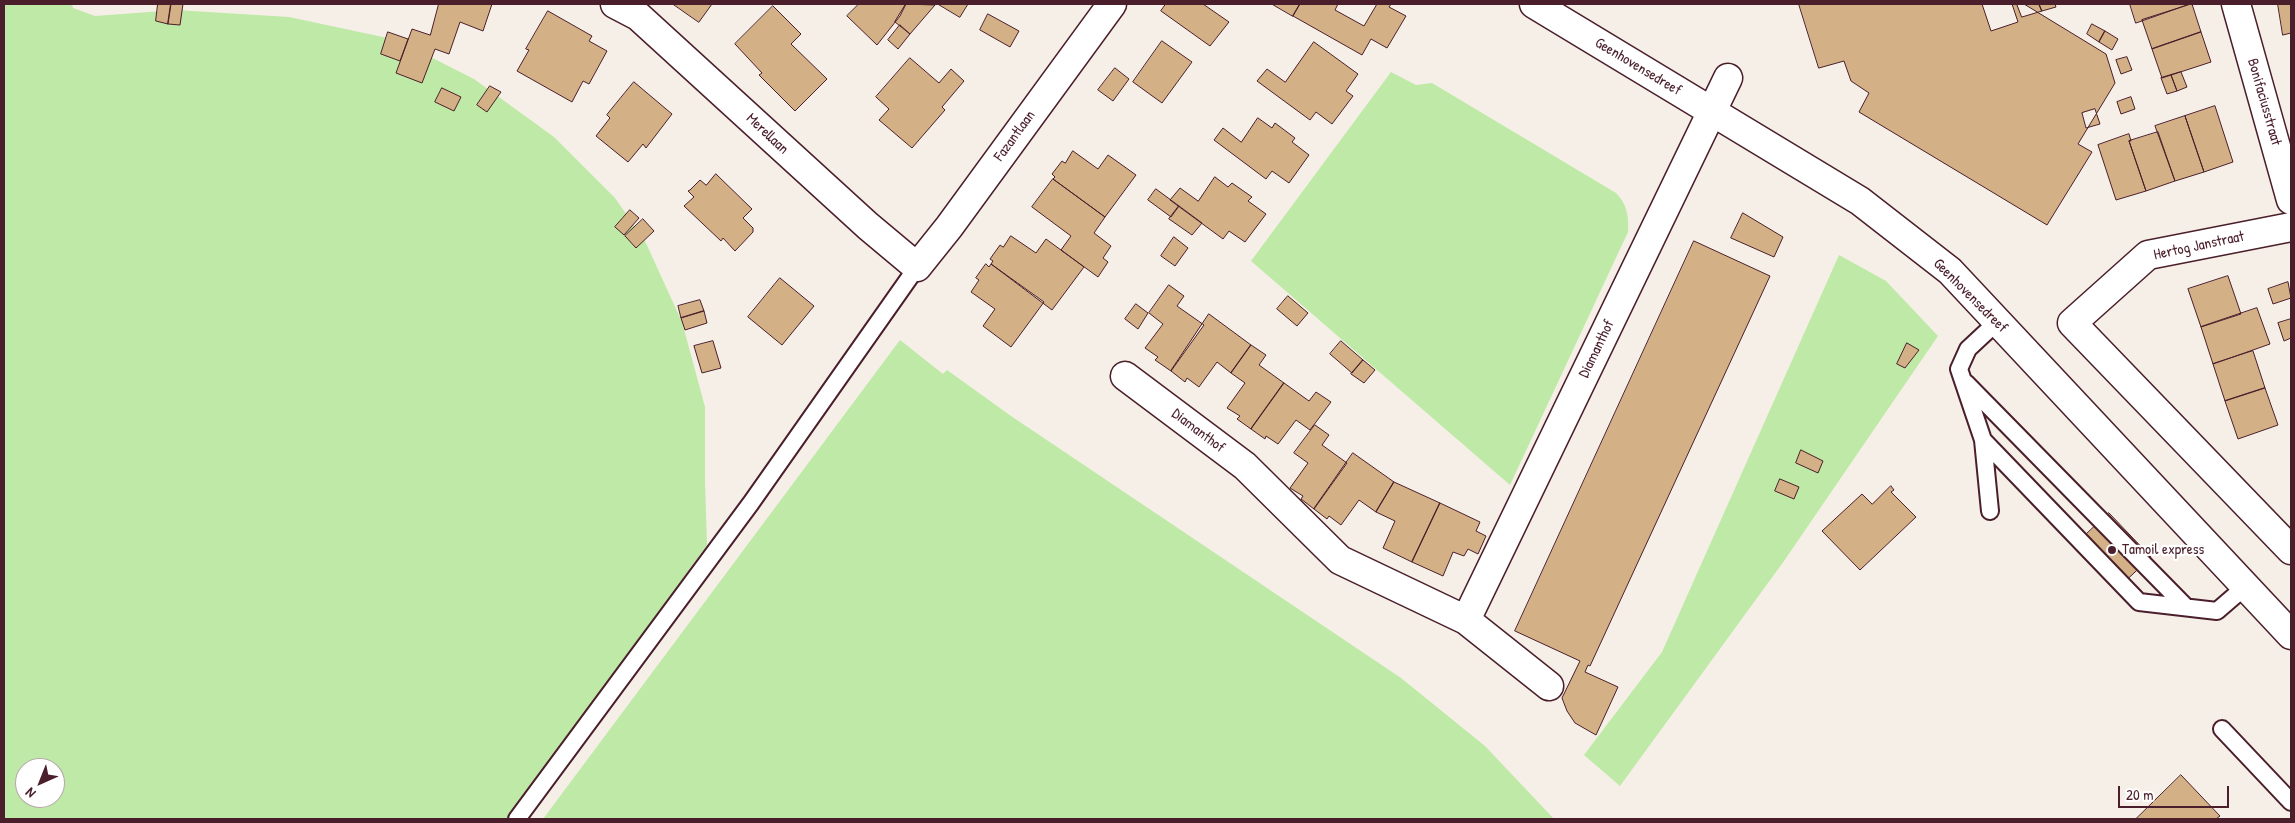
<!DOCTYPE html>
<style>
body{margin:0}
#map{position:relative;width:2295px;height:823px;overflow:hidden;background:#f6efe7;font-family:"Patrick Hand",sans-serif}
canvas{display:block}
.frame{position:absolute;inset:0;border:5px solid #4a1f2b;pointer-events:none}
.north{position:absolute;left:15px;top:758px;width:50px;height:50px;box-sizing:border-box;background:#fff;border:1px solid #b7a5aa;border-radius:50%;rotate:224deg;font-size:14px;font-weight:700;line-height:20px;text-align:center;color:#4a1f2b}
.north::after{content:'';display:block;margin:auto;width:18px;height:22px;background:#4a1f2b;clip-path:polygon(50% 0,100% 100%,50% 72%,0 100%)}
.scale{position:absolute;left:2118px;top:786px;width:111px;height:22px;box-sizing:border-box;border:2px solid #4a1f2b;border-top:0;padding-left:6px;font-size:15px;line-height:18px;white-space:nowrap;color:#4a1f2b;-webkit-text-stroke:4px #fff;paint-order:stroke}
</style>
<div id="map">
<canvas width="2295" height="823"></canvas>
<div class="frame"></div>
<div class="north">N</div>
<div class="scale">20 m</div>
</div>
<script>
const context = document.querySelector('canvas').getContext('2d');
context.lineJoin = 'round';
function paint(path, color) { context.fillStyle = color; context.fill(path, 'evenodd'); }
function strokePath(path, color, width, dash) { context.strokeStyle = color; context.lineWidth = width; context.lineCap = dash ? 'butt' : 'round'; context.setLineDash(dash || []); context.stroke(path); }
function write(font, color, halo, rows, align = 'center') {
  context.font = font + ' "Patrick Hand",sans-serif'; context.lineWidth = 4.5; context.setLineDash([]); context.textBaseline = 'middle'; context.strokeStyle = halo; context.fillStyle = color; for (const [text, x, y, turn = 0] of rows) {
    context.save(); context.translate(x, y); context.rotate((+turn || 0) * Math.PI / 180); context.textAlign = isNaN(turn) ? turn : align; if (halo) context.strokeText(text, 0, 0); context.fillText(text, 0, 0); context.restore();
  }
}
const green = new Path2D(`
 M 6,4 L 72,4 L 73,8 L 95,16 L 176,10 L 289,17 L 397,40 L 474,79 L 554,137 L 615,198 L 645,241 L 682,322 L 705,407 L 705,482 L 707,545 L 508,819 L 4,819 L 4,7 ZM 25,768 L 55,768 L 55,798 L 25,798 Z
 M 1391,72 L 1416,85 L 1432,83 L 1616,193 C 1627,204 1629,216 1628,232 L 1510,485 L 1251,261 Z
 M 1839,255 L 1886,281 L 1938,336 L 1784,561 L 1620,786 L 1584,755 L 1662,652 Z
 M 900,340 L 943,374 L 947,370 L 1011,416 L 1401,678 L 1485,746 L 1554,819 L 543,819 Z`);
const building = new Path2D(`
 M 158,4 L 171,4 L 168,24 L 156,21 Z
 M 171,4 L 183,4 L 180,25 L 168,24 Z
 M 439,4 L 492,4 L 483,31 L 460,22 L 449,54 L 435,49 L 422,83 L 396,73 L 412,29 L 430,35 Z
 M 673,4 L 712,4 L 699,22 Z
 M 859,4 L 906,4 L 900,16 L 877,45 L 847,16 Z
 M 906,4 L 935,5 L 910,34 L 895,22 Z
 M 938,4 L 968,4 L 960,17 Z
 M 1166,4 L 1203,4 L 1229,22 L 1210,46 L 1161,11 Z
 M 1272,4 L 1300,4 L 1293,16 Z
 M 1300,4 L 1338,4 L 1335,10 L 1364,26 L 1377,4 L 1391,4 L 1389,7 L 1406,16 L 1387,48 L 1371,39 L 1362,55 L 1293,16 Z
 M 1799,4 L 1982,4 L 1991,31 L 2018,22 L 2012,4 L 2024,4 L 2106,54 L 2115,83 L 2078,144 L 2092,152 L 2047,225 L 1859,112 L 1869,93 L 1851,81 L 1844,61 L 1819,68 Z
 M 2017,4 L 2039,4 L 2042,11 L 2022,17 Z
 M 2039,4 L 2055,4 L 2056,7 L 2042,11 Z
 M 2130,4 L 2190,4 L 2136,23 Z
 M 2192,4 L 2201,32 L 2152,49 L 2142,20 Z
 M 2278,4 L 2291,4 L 2291,33 L 2283,35 Z
 M 773,6 L 801,34 L 791,44 L 827,79 L 795,111 L 759,75 L 762,73 L 735,44 Z
 M 548,11 L 592,36 L 589,41 L 607,51 L 589,84 L 583,81 L 572,102 L 517,71 L 529,50 L 526,49 Z
 M 988,14 L 1019,31 L 1010,47 L 980,30 Z
 M 2092,24 L 2105,31 L 2099,42 L 2087,34 Z
 M 900,25 L 910,34 L 898,49 L 888,40 Z
 M 2105,31 L 2118,39 L 2112,50 L 2099,42 Z
 M 388,32 L 408,39 L 400,61 L 381,54 Z
 M 2201,32 L 2211,62 L 2162,78 L 2152,49 Z
 M 1162,41 L 1192,62 L 1162,103 L 1133,82 Z
 M 1314,42 L 1358,74 L 1346,91 L 1353,96 L 1332,124 L 1316,112 L 1310,120 L 1257,81 L 1267,69 L 1285,82 Z
 M 2127,57 L 2132,70 L 2121,74 L 2116,60 Z
 M 910,58 L 939,83 L 951,69 L 964,81 L 942,107 L 945,110 L 912,148 L 879,120 L 889,109 L 876,97 Z
 M 1115,68 L 1129,79 L 1113,101 L 1098,90 Z
 M 2181,72 L 2187,87 L 2177,91 L 2171,75 Z
 M 2171,75 L 2177,91 L 2167,94 L 2161,78 Z
 M 634,82 L 672,114 L 646,148 L 643,144 L 628,162 L 596,136 L 610,118 L 607,115 Z
 M 490,86 L 501,92 L 487,112 L 477,105 Z
 M 442,88 L 461,97 L 454,111 L 435,102 Z
 M 2131,97 L 2135,109 L 2121,114 L 2117,102 Z
 M 2215,106 L 2233,162 L 2204,172 L 2185,116 Z
 M 2095,109 L 2100,124 L 2086,128 L 2082,113 Z
 M 2185,116 L 2204,172 L 2175,181 L 2155,126 Z
 M 1258,118 L 1272,128 L 1275,123 L 1295,138 L 1292,142 L 1309,155 L 1289,183 L 1272,171 L 1266,179 L 1214,140 L 1223,128 L 1241,142 Z
 M 2158,132 L 2175,181 L 2146,191 L 2129,141 Z
 M 2129,134 L 2131,141 L 2129,141 L 2146,191 L 2116,200 L 2098,145 Z
 M 1073,151 L 1098,169 L 1108,155 L 1136,175 L 1105,217 L 1053,179 L 1055,177 L 1052,174 L 1062,161 L 1065,163 Z
 M 716,174 L 752,209 L 743,218 L 753,228 L 753,232 L 735,251 L 723,238 L 721,241 L 684,206 L 694,197 L 688,191 L 690,190 L 700,180 L 706,185 Z
 M 1215,177 L 1228,187 L 1232,183 L 1252,197 L 1248,201 L 1266,214 L 1245,242 L 1229,231 L 1223,239 L 1170,200 L 1180,188 L 1198,201 Z
 M 1053,179 L 1105,217 L 1094,233 L 1111,246 L 1103,258 L 1108,262 L 1098,277 L 1061,250 L 1071,236 L 1032,207 Z
 M 1156,189 L 1179,206 L 1171,217 L 1148,200 Z
 M 1179,206 L 1202,223 L 1192,235 L 1169,219 Z
 M 630,210 L 639,218 L 624,235 L 615,227 Z
 M 1743,213 L 1783,237 L 1774,257 L 1731,238 Z
 M 643,219 L 654,231 L 636,248 L 625,236 Z
 M 1011,236 L 1036,253 L 1046,239 L 1084,267 L 1052,310 L 991,264 L 993,261 L 990,259 L 1000,245 L 1003,247 Z
 M 1174,237 L 1188,248 L 1175,266 L 1161,256 Z
 M 1694,241 L 1770,276 L 1590,666 L 1588,665 L 1585,672 L 1618,687 L 1596,735 L 1575,723 L 1567,711 L 1562,698 L 1580,661 L 1515,631 Z
 M 986,264 L 989,267 L 991,264 L 1044,302 L 1011,347 L 983,326 L 995,309 L 971,292 L 979,280 L 976,278 Z
 M 2228,276 L 2241,314 L 2201,327 L 2188,289 Z
 M 780,278 L 814,306 L 782,345 L 748,317 Z
 M 2288,282 L 2291,298 L 2273,304 L 2268,289 Z
 M 1169,285 L 1184,296 L 1177,306 L 1204,325 L 1171,371 L 1155,360 L 1158,357 L 1145,348 L 1163,324 L 1149,313 Z
 M 1288,296 L 1308,313 L 1297,326 L 1277,309 Z
 M 700,300 L 704,311 L 681,318 L 678,306 Z
 M 1136,304 L 1148,313 L 1138,329 L 1125,319 Z
 M 2257,308 L 2270,344 L 2213,364 L 2201,327 Z
 M 704,311 L 707,323 L 685,330 L 681,318 Z
 M 1209,314 L 1251,345 L 1231,373 L 1217,362 L 1199,387 L 1187,378 L 1185,382 L 1171,371 Z
 M 2291,319 L 2291,338 L 2284,341 L 2278,323 Z
 M 713,341 L 721,368 L 702,373 L 694,346 Z
 M 1341,341 L 1363,360 L 1352,373 L 1330,354 Z
 M 1907,343 L 1919,350 L 1905,368 L 1897,364 Z
 M 1251,345 L 1266,355 L 1259,365 L 1284,383 L 1251,429 L 1237,419 L 1240,416 L 1227,408 L 1245,383 L 1231,373 Z
 M 2253,351 L 2265,388 L 2225,401 L 2213,364 Z
 M 1363,360 L 1375,370 L 1364,383 L 1351,374 Z
 M 1284,383 L 1309,401 L 1316,392 L 1331,402 L 1310,430 L 1296,420 L 1278,444 L 1266,436 L 1265,439 L 1251,429 Z
 M 2265,388 L 2278,425 L 2238,439 L 2225,401 Z
 M 1315,425 L 1329,435 L 1322,445 L 1347,463 L 1314,509 L 1301,499 L 1303,496 L 1290,488 L 1308,463 L 1294,453 Z
 M 1801,450 L 1823,461 L 1818,473 L 1796,463 Z
 M 1353,453 L 1394,482 L 1376,512 L 1359,500 L 1341,525 L 1329,516 L 1327,519 L 1314,509 Z
 M 1780,479 L 1799,487 L 1794,499 L 1775,491 Z
 M 1394,482 L 1440,503 L 1412,562 L 1383,548 L 1395,521 L 1376,512 Z
 M 1891,486 L 1894,490 L 1891,492 L 1916,517 L 1860,570 L 1822,531 L 1862,494 L 1872,504 Z
 M 1440,503 L 1480,522 L 1476,531 L 1486,536 L 1478,554 L 1468,549 L 1464,556 L 1453,552 L 1443,576 L 1412,562 Z
 M 2109,513 L 2151,557 L 2118,588 L 2076,544 Z
 M 2181,775 L 2220,816 L 2216,819 L 2136,819 Z`);
const lane = new Path2D(`
 M 1997,322 L 1968,349 L 1959,369 L 1983,440 L 2139,602 L 2217,611 L 2246,586
 M 1966,383 L 2186,607
 M 1983,440 L 1990,511
 M 2222,729 L 2291,802
 M 517,819 L 751,503 L 917,267`);
const street = new Path2D(`
 M 615,4 L 638,16 L 868,226 L 917,267 L 949,227 L 1112,4
 M 2236,4 L 2291,200
 M 2291,227 L 2148,255 L 2072,323 L 2291,550
 M 1125,376 L 1245,466 L 1340,560 L 1466,620 L 1728,78
 M 1466,620 L 1549,686`);
const secondary = new Path2D(`
 M 1534,4 L 1860,201 L 1950,271 L 2291,635`);
const markers = [
 [2112,550,5,"#4a1f2b"]
];
const streetNames = [
 ["Geenhovensedreef",1638,67,31],
 ["Bonifaciusstraat",2264,102,74],
 ["Merellaan",767,134,43],
 ["Fazantlaan",1015,136,-54],
 ["Hertog Janstraat",2199,246,-12],
 ["Geenhovensedreef",1970,296,45],
 ["Diamanthof",1597,349,-64],
 ["Diamanthof",1198,431,37]
];
const poiNames = [
 ["Tamoil express",2122,550]
];
paint(green, '#bee9a6');
paint(building, '#d4b086');
strokePath(building, '#4a1f2b', 1);
strokePath(lane, '#4a1f2b', 20);
strokePath(street, '#4a1f2b', 31);
strokePath(secondary, '#4a1f2b', 31);
strokePath(lane, '#fff', 16);
strokePath(street, '#fff', 28);
strokePath(secondary, '#fff', 28);
for (const [x, y, r, color] of markers) { const dot = new Path2D(); dot.arc(x, y, r, 0, 2 * Math.PI); context.fillStyle = color; context.fill(dot); strokePath(dot, '#fff', 2); }
write('15px', '#4a1f2b', '#fff', streetNames);
write('15px', '#4a1f2b', '#fff', poiNames, 'left');
</script>
